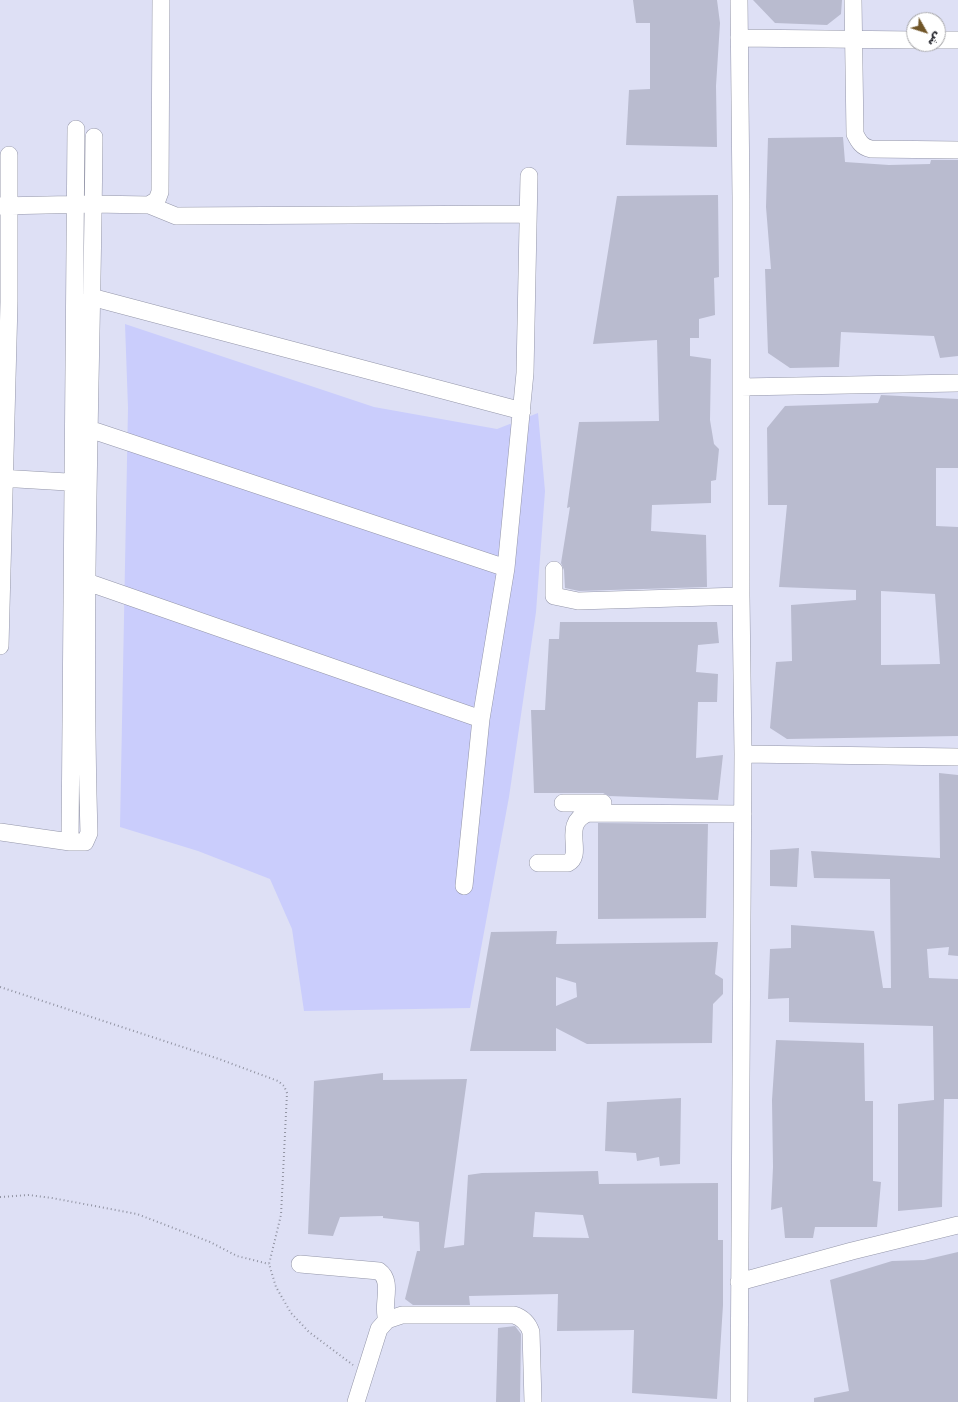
<!DOCTYPE html>
<meta charset="utf-8">
<style>
body{margin:0}
#map{position:relative;width:958px;height:1402px;overflow:hidden;background:#dee0f5;font-family:"DejaVu Sans","Noto Naskh Arabic",sans-serif}
canvas{display:block}
.north{position:absolute;left:906px;top:12px;width:40px;height:40px;box-sizing:border-box;background:#fff;border:1px solid #a7a7aa;border-radius:50%;rotate:129deg;font-size:11px;font-weight:700;line-height:16px;text-align:center;color:#22232a}
.north::after{content:'';display:block;margin:auto;width:14px;height:18px;background:#705527;clip-path:polygon(50% 0,100% 100%,50% 72%,0 100%)}
</style>
<div id="map">
<canvas width="958" height="1402"></canvas>
<div class="north">ش</div>
</div>
<script>
const context = document.querySelector('canvas').getContext('2d');
context.lineJoin = 'round';
function paint(path, color) { context.fillStyle = color; context.fill(path, 'evenodd'); }
function strokePath(path, color, width, dash) { context.strokeStyle = color; context.lineWidth = width; context.lineCap = dash ? 'butt' : 'round'; context.setLineDash(dash || []); context.stroke(path); }
const green = new Path2D(`
 M 125,324 L 374,407 L 497,429 L 538,413 L 545,491 L 536,612 L 509,797 L 470,1008 L 304,1011 L 292,929 L 270,879 L 198,851 L 120,827 L 128,408 Z`);
const building = new Path2D(`
 M 633,0 L 717,0 L 720,23 L 716,86 L 717,147 L 626,145 L 629,90 L 650,89 L 650,23 L 636,23 Z
 M 753,0 L 842,0 L 841,14 L 827,25 L 775,23 Z
 M 843,137 L 845,162 L 889,165 L 930,164 L 931,160 L 958,160 L 958,356 L 940,358 L 934,336 L 841,332 L 839,367 L 790,368 L 768,353 L 765,269 L 771,269 L 766,207 L 768,138 Z
 M 718,195 L 719,277 L 714,278 L 715,315 L 699,319 L 699,338 L 690,338 L 690,356 L 711,359 L 710,420 L 714,444 L 719,449 L 716,480 L 711,481 L 711,503 L 652,505 L 651,531 L 706,535 L 707,587 L 579,591 L 565,588 L 564,570 L 561,563 L 570,507 L 567,508 L 579,422 L 659,421 L 657,340 L 593,344 L 617,196 Z
 M 881,395 L 958,399 L 958,468 L 936,468 L 936,526 L 958,527 L 958,736 L 787,739 L 770,728 L 776,662 L 792,661 L 791,605 L 856,600 L 856,590 L 779,587 L 787,505 L 768,505 L 767,428 L 785,406 L 878,403 ZM 881,591 L 935,594 L 940,664 L 881,665 Z
 M 560,622 L 717,622 L 719,643 L 698,645 L 696,672 L 718,674 L 717,702 L 698,702 L 696,758 L 723,755 L 718,800 L 609,796 L 603,793 L 534,793 L 531,710 L 545,710 L 549,639 L 559,639 Z
 M 939,773 L 958,775 L 958,956 L 948,955 L 949,947 L 927,949 L 929,978 L 958,979 L 958,1099 L 944,1099 L 942,1207 L 898,1211 L 898,1104 L 934,1100 L 933,1026 L 789,1022 L 789,998 L 768,999 L 770,949 L 791,948 L 791,925 L 874,931 L 883,988 L 891,988 L 890,879 L 814,878 L 811,851 L 940,858 Z
 M 598,823 L 708,824 L 706,918 L 598,919 Z
 M 799,848 L 797,887 L 770,886 L 770,850 Z
 M 557,931 L 556,944 L 718,942 L 715,974 L 723,979 L 723,994 L 713,1004 L 712,1043 L 587,1044 L 556,1028 L 556,1051 L 470,1051 L 491,932 ZM 556,977 L 576,983 L 577,997 L 556,1006 Z
 M 776,1040 L 864,1043 L 865,1101 L 873,1101 L 873,1181 L 881,1182 L 877,1227 L 815,1227 L 813,1238 L 785,1238 L 782,1207 L 771,1210 L 773,1167 L 772,1100 Z
 M 383,1073 L 383,1080 L 467,1079 L 444,1248 L 464,1245 L 468,1175 L 482,1173 L 598,1171 L 599,1184 L 718,1183 L 718,1240 L 723,1240 L 723,1305 L 717,1399 L 632,1393 L 634,1330 L 557,1331 L 558,1294 L 469,1296 L 470,1305 L 413,1305 L 405,1299 L 417,1251 L 420,1251 L 419,1222 L 383,1218 L 383,1216 L 340,1217 L 333,1236 L 308,1234 L 314,1081 ZM 535,1212 L 583,1215 L 589,1238 L 533,1237 Z
 M 681,1098 L 680,1164 L 660,1166 L 659,1157 L 637,1161 L 636,1153 L 605,1151 L 607,1102 Z
 M 958,1252 L 958,1402 L 814,1402 L 814,1398 L 849,1391 L 830,1280 L 892,1261 L 924,1260 Z
 M 515,1326 L 521,1334 L 520,1402 L 496,1402 L 498,1328 Z`);
const path = new Path2D(`
 M 0,987 L 219,1059 L 278,1081 L 284,1086 L 287,1093 L 281,1215 L 269,1264 L 276,1287 L 291,1313 L 309,1332 L 353,1365
 M 0,1197 L 29,1195 L 52,1198 L 137,1214 L 210,1242 L 237,1256 L 269,1264`);
const minor = new Path2D(`
 M 739,0 L 741,198 L 741,596 L 743,754 L 739,1402
 M 853,0 L 855,134 C 859,142 862,147 871,149 L 958,150
 M 739,38 L 914,40
 M 938,40 L 958,40
 M 149,205 L 157,200 L 160,192 L 161,0
 M 0,206 L 93,204 L 149,205 L 176,216 L 528,214
 M 91,297 L 522,411
 M 741,387 L 958,383
 M 89,429 L 506,568
 M 0,478 L 84,483
 M 554,570 L 554,596 L 578,601 L 741,596
 M 87,582 L 481,719
 M 0,646 L 9,302 L 9,155
 M 743,754 L 958,757
 M 563,803 L 603,803
 M 0,832 L 70,842 L 85,842 L 89,833 C 82,601 92,369 94,137
 M 70,842 L 76,129
 M 538,863 L 568,863 C 585,854 560,824 588,813 L 743,814
 M 464,886 L 481,719 L 506,568 L 525,373 L 529,176
 M 300,1264 L 379,1271 C 394,1282 381,1305 387,1320
 M 739,1282 L 852,1251 L 958,1225
 M 356,1402 L 379,1329 L 387,1320 L 402,1315 L 514,1315 C 523,1318 528,1323 531,1332 L 533,1402`);
paint(green, '#cacdfc');
paint(building, '#b9bbcf');
strokePath(minor, '#9496a9', 18);
strokePath(path, '#9193a2', 2, [1, 3]);
strokePath(minor, '#fff', 17);
</script>
